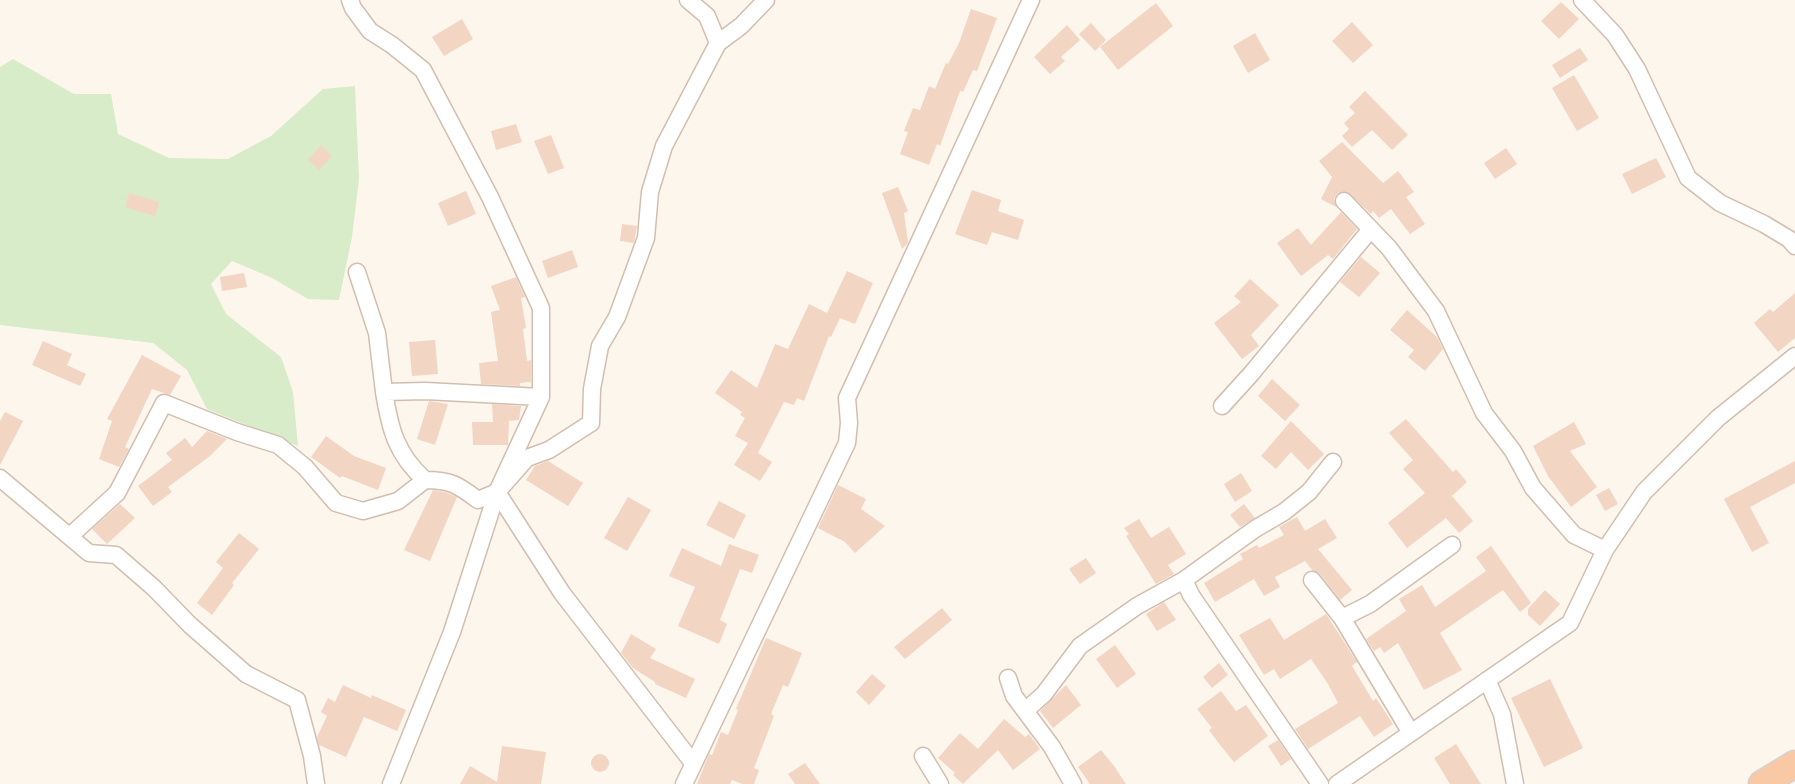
<!DOCTYPE html>
<style>
body{margin:0}
canvas{display:block;background:#fdf6ec}
</style>
<canvas width="1795" height="784"></canvas>
<script>
const context = document.querySelector('canvas').getContext('2d');
context.lineJoin = 'round';
function paint(path, color) { context.fillStyle = color; context.fill(path, 'evenodd'); }
function strokePath(path, color, width, dash) { context.strokeStyle = color; context.lineWidth = width; context.lineCap = dash ? 'butt' : 'round'; context.setLineDash(dash || []); context.stroke(path); }
const green = new Path2D(`
 M 13,59 L 74,94 L 111,94 L 118,134 L 169,158 L 228,159 L 271,136 L 323,89 L 355,86 L 359,179 L 352,237 L 339,300 L 308,299 L 270,277 L 232,261 L 211,284 L 226,314 L 281,357 L 293,392 L 298,446 L 207,409 L 187,370 L 153,343 L 0,325 L 0,67 Z`);
const building = new Path2D(`
 M 1561,2 L 1579,19 L 1559,39 L 1541,21 Z
 M 1156,3 L 1173,26 L 1118,70 L 1100,47 Z
 M 971,9 L 997,18 L 977,71 L 973,70 L 963,92 L 960,91 L 940,146 L 937,144 L 929,165 L 900,154 L 908,132 L 904,131 L 913,108 L 920,110 L 929,86 L 935,89 L 946,63 L 948,64 L 959,43 Z
 M 462,19 L 473,39 L 444,56 L 432,37 Z
 M 1352,22 L 1373,45 L 1353,63 L 1332,41 Z
 M 1091,23 L 1106,40 L 1095,51 L 1079,34 Z
 M 1067,25 L 1080,40 L 1061,57 L 1065,61 L 1050,74 L 1034,57 Z
 M 1255,33 L 1270,60 L 1248,73 L 1233,46 Z
 M 1580,48 L 1588,60 L 1560,78 L 1552,65 Z
 M 1574,75 L 1599,118 L 1577,131 L 1552,88 Z
 M 1365,91 L 1408,135 L 1392,150 L 1372,130 L 1352,147 L 1342,136 L 1349,129 L 1344,123 L 1355,113 L 1349,107 Z
 M 516,124 L 522,142 L 496,150 L 491,131 Z
 M 551,135 L 564,168 L 548,174 L 534,141 Z
 M 1342,142 L 1383,183 L 1398,171 L 1414,192 L 1406,197 L 1425,224 L 1410,234 L 1391,209 L 1379,218 L 1373,211 L 1371,214 L 1347,192 L 1337,194 L 1334,199 L 1336,207 L 1321,199 L 1332,177 L 1319,161 Z
 M 321,145 L 332,156 L 319,170 L 308,160 Z
 M 1506,148 L 1517,164 L 1495,179 L 1484,163 Z
 M 1656,158 L 1666,177 L 1632,194 L 1622,174 Z
 M 898,187 L 908,211 L 904,213 L 908,243 L 902,249 L 882,193 Z
 M 972,190 L 1001,200 L 998,211 L 1024,220 L 1018,240 L 992,232 L 987,245 L 955,234 Z
 M 466,191 L 476,214 L 448,226 L 438,203 Z
 M 129,193 L 159,202 L 155,216 L 125,207 Z
 M 1341,212 L 1357,229 L 1333,259 L 1328,255 L 1301,276 L 1277,243 L 1298,228 L 1311,245 Z
 M 622,224 L 637,226 L 634,243 L 620,241 Z
 M 572,250 L 578,267 L 548,278 L 542,261 Z
 M 1361,257 L 1380,273 L 1359,297 L 1340,282 Z
 M 847,271 L 873,283 L 855,324 L 840,318 L 831,337 L 829,336 L 804,401 L 797,398 L 794,405 L 784,402 L 758,453 L 772,462 L 760,481 L 734,465 L 748,443 L 735,436 L 745,418 L 740,415 L 742,412 L 715,393 L 731,370 L 757,388 L 775,344 L 788,349 L 809,304 L 827,313 Z
 M 244,273 L 247,287 L 222,291 L 220,277 Z
 M 516,277 L 525,297 L 521,298 L 526,328 L 523,329 L 527,361 L 531,360 L 531,382 L 520,383 L 520,386 L 481,384 L 479,363 L 498,361 L 491,312 L 500,310 L 491,286 Z
 M 1250,279 L 1279,305 L 1251,335 L 1259,346 L 1242,359 L 1214,323 L 1241,302 L 1234,296 Z
 M 1795,293 L 1795,338 L 1778,352 L 1754,323 L 1770,309 L 1773,312 Z
 M 1407,310 L 1437,337 L 1443,349 L 1425,371 L 1408,357 L 1414,350 L 1390,330 Z
 M 435,340 L 438,374 L 412,376 L 409,342 Z
 M 43,341 L 72,354 L 67,365 L 86,374 L 80,386 L 32,365 Z
 M 142,355 L 181,376 L 170,395 L 152,389 L 125,447 L 129,449 L 119,467 L 99,459 L 112,421 L 107,419 Z
 M 1272,379 L 1300,405 L 1285,421 L 1258,396 Z
 M 429,401 L 448,404 L 435,445 L 417,439 Z
 M 492,404 L 521,406 L 519,420 L 509,421 L 508,445 L 473,445 L 472,422 L 493,422 Z
 M 5,412 L 23,421 L 0,465 L 0,421 Z
 M 1406,419 L 1453,472 L 1456,469 L 1467,482 L 1452,496 L 1473,521 L 1459,533 L 1446,518 L 1407,548 L 1388,523 L 1425,493 L 1403,469 L 1413,460 L 1389,433 Z
 M 1291,421 L 1324,454 L 1308,470 L 1291,452 L 1276,469 L 1261,456 Z
 M 1574,422 L 1586,444 L 1570,451 L 1597,487 L 1571,507 L 1548,476 L 1533,446 Z
 M 207,431 L 227,439 L 210,456 L 168,487 L 172,492 L 153,506 L 138,486 L 172,460 L 166,453 L 185,438 L 192,447 Z
 M 326,436 L 354,456 L 386,468 L 378,490 L 342,476 L 340,478 L 311,457 Z
 M 548,461 L 583,483 L 568,506 L 526,480 L 535,466 Z
 M 1795,461 L 1795,483 L 1750,507 L 1769,543 L 1752,552 L 1724,499 Z
 M 1241,473 L 1252,491 L 1235,502 L 1224,484 Z
 M 838,485 L 866,499 L 861,509 L 885,526 L 855,553 L 845,542 L 818,528 Z
 M 1609,488 L 1618,504 L 1605,511 L 1596,495 Z
 M 433,490 L 445,492 L 457,497 L 430,561 L 404,550 Z
 M 628,497 L 651,510 L 627,551 L 604,538 Z
 M 719,501 L 746,515 L 734,539 L 706,525 Z
 M 120,504 L 135,518 L 107,544 L 92,529 Z
 M 1244,504 L 1255,518 L 1240,527 L 1230,515 Z
 M 1297,517 L 1305,531 L 1325,519 L 1337,538 L 1318,549 L 1352,590 L 1340,600 L 1320,574 L 1312,570 L 1305,561 L 1275,577 L 1280,587 L 1264,596 L 1254,579 L 1215,602 L 1204,583 L 1243,559 L 1240,554 L 1257,545 L 1259,548 L 1284,535 L 1279,527 Z
 M 1139,519 L 1151,538 L 1169,527 L 1186,554 L 1168,565 L 1174,574 L 1156,584 L 1126,536 L 1129,534 L 1124,528 Z
 M 239,533 L 259,549 L 232,583 L 234,585 L 212,615 L 197,603 L 223,568 L 216,562 Z
 M 729,544 L 759,555 L 752,573 L 740,569 L 720,620 L 727,624 L 719,644 L 678,626 L 695,587 L 669,576 L 682,548 L 721,566 Z
 M 1491,546 L 1531,603 L 1520,612 L 1503,590 L 1440,633 L 1462,670 L 1424,690 L 1398,643 L 1384,653 L 1380,647 L 1374,651 L 1366,639 L 1406,611 L 1399,599 L 1422,585 L 1435,607 L 1486,571 L 1476,557 Z
 M 1086,558 L 1096,573 L 1080,584 L 1069,569 Z
 M 1545,590 L 1560,604 L 1540,626 L 1528,615 L 1528,609 Z
 M 1164,602 L 1176,620 L 1157,631 L 1146,614 Z
 M 942,608 L 952,620 L 905,659 L 894,647 Z
 M 1326,614 L 1357,662 L 1352,666 L 1373,701 L 1376,698 L 1393,724 L 1374,737 L 1360,716 L 1308,749 L 1295,729 L 1338,703 L 1328,684 L 1311,659 L 1280,679 L 1274,669 L 1264,675 L 1239,635 L 1270,618 L 1284,640 Z
 M 631,634 L 656,649 L 650,658 L 695,679 L 686,698 L 655,684 L 655,682 L 633,668 L 621,653 Z
 M 766,638 L 802,653 L 788,687 L 783,685 L 771,714 L 774,716 L 754,768 L 759,770 L 754,784 L 742,784 L 732,780 L 730,784 L 697,784 L 709,754 L 712,755 L 721,732 L 728,735 L 738,710 L 736,709 Z
 M 1115,645 L 1136,674 L 1117,688 L 1096,659 Z
 M 1219,663 L 1228,675 L 1212,688 L 1203,677 Z
 M 872,674 L 886,686 L 869,705 L 856,692 Z
 M 1550,679 L 1583,748 L 1544,767 L 1511,698 Z
 M 343,685 L 371,698 L 372,695 L 406,710 L 397,731 L 364,717 L 346,757 L 319,745 L 317,737 L 327,716 L 321,712 L 328,698 L 335,702 Z
 M 1066,685 L 1081,705 L 1053,728 L 1040,711 Z
 M 1221,691 L 1236,711 L 1246,705 L 1268,736 L 1234,762 L 1220,745 L 1209,730 L 1212,728 L 1197,709 Z
 M 1004,719 L 1025,737 L 1029,734 L 1040,749 L 1013,770 L 998,750 L 963,784 L 953,775 L 955,773 L 938,758 L 960,733 L 978,749 Z
 M 1278,740 L 1291,759 L 1281,766 L 1268,746 Z
 M 1456,744 L 1481,784 L 1450,784 L 1434,758 Z
 M 502,746 L 546,752 L 541,784 L 460,784 L 470,766 L 497,782 Z
 M 1101,750 L 1114,766 L 1126,784 L 1090,784 L 1078,767 Z
 M591 763a9 9 0 1 1 18 0a9 9 0 1 1-18 0Z
 M 805,763 L 820,784 L 795,784 L 788,774 Z`);
const minor = new Path2D(`
 M 350,0 L 353,8 L 370,31 L 392,45 L 423,70 L 490,197 L 541,308 L 541,397 L 497,492 L 452,632 L 391,784
 M 688,0 L 707,16 L 718,43
 M 1582,0 L 1615,35 L 1637,69 L 1688,178 L 1720,203 L 1764,224 L 1789,239 L 1795,246
 M 1344,201 L 1389,248 L 1436,311 L 1484,413 L 1513,451 L 1533,488 L 1574,535 L 1605,550
 M 357,272 L 377,333 L 384,392 L 425,391 L 541,397
 M 1222,406 L 1251,374 L 1371,229
 M 0,478 L 89,553 L 116,555 L 154,588 L 190,625 L 246,674 L 297,700 L 312,756 L 316,784
 M 425,480 C 451,480 458,485 478,500 L 497,492 L 527,458 L 549,450 L 591,423 L 592,389 L 600,346 L 617,317 L 646,238 L 650,192 L 664,146 L 718,43 L 741,26 L 766,0
 M 497,492 L 562,593 L 693,763
 M 70,536 L 117,493 L 164,403 L 237,432 L 278,445 L 305,467 L 336,503 L 363,511 L 398,501 L 425,480 C 396,454 390,429 384,392
 M 1184,580 L 1255,529 L 1284,512 L 1309,492 L 1333,462
 M 1312,580 L 1342,618 L 1411,733
 M 1342,618 L 1370,604 L 1452,545
 M 1008,678 L 1014,696 L 1052,747 L 1073,784
 M 1487,680 L 1502,714 L 1515,784
 M 1025,711 L 1044,694 L 1080,646 L 1137,606 L 1184,580 L 1191,595 L 1320,784
 M 923,756 L 940,784
 M 684,784 L 847,443 L 849,423 L 847,398 L 1031,0
 M 1337,784 L 1570,623 L 1605,550 L 1644,492 L 1718,418 L 1795,356`);
const trunk = new Path2D(`
 M 1762,784 L 1795,764`);
paint(green, '#d8ecc9');
paint(building, '#f3d5c3');
strokePath(minor, '#d1beb0', 19);
strokePath(trunk, '#dad1cd', 29);
strokePath(minor, '#fff', 16);
strokePath(trunk, '#f9c8a4', 26);
</script>
